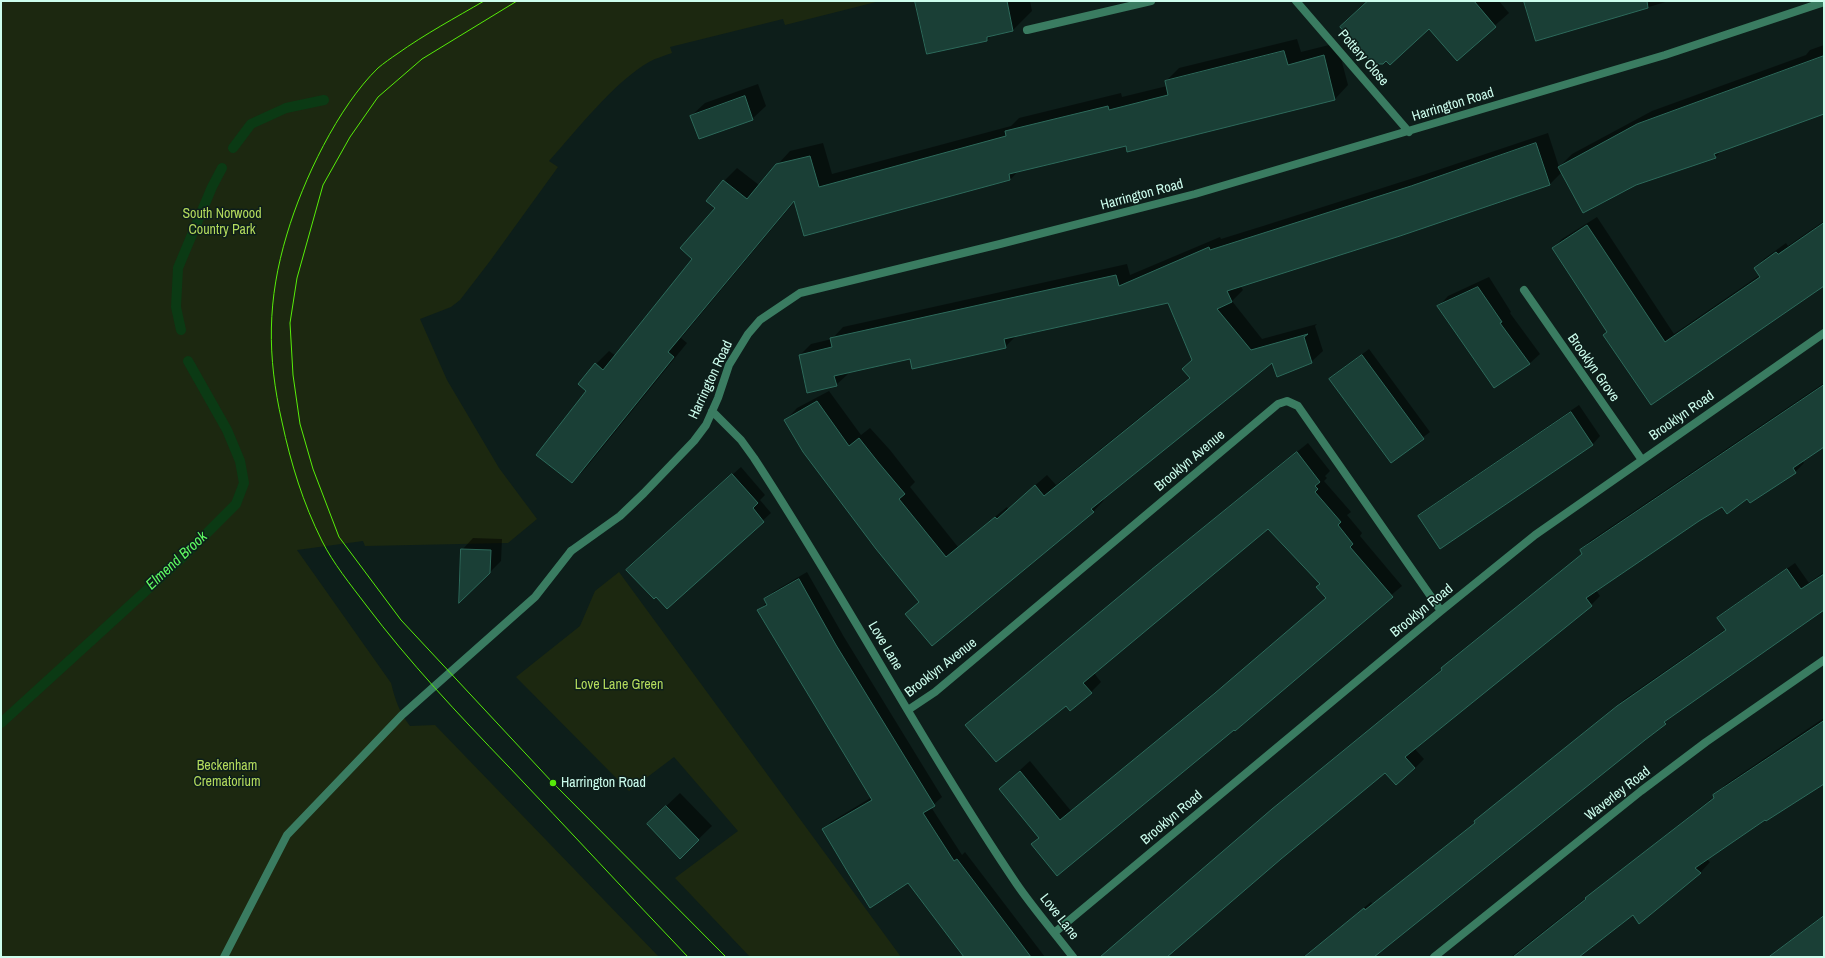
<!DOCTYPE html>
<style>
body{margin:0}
#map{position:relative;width:1825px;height:958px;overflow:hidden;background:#0d1e1a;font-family:"Archivo Narrow",sans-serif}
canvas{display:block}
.frame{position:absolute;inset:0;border:2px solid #ccfded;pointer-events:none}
</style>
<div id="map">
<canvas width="1825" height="958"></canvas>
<div class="frame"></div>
</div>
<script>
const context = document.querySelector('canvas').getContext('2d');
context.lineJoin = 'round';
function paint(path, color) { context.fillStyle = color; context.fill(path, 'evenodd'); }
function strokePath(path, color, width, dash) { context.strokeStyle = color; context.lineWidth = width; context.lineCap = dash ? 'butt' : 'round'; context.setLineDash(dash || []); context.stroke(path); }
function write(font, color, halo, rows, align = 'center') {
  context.font = font + ' "Archivo Narrow",sans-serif'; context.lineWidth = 3; context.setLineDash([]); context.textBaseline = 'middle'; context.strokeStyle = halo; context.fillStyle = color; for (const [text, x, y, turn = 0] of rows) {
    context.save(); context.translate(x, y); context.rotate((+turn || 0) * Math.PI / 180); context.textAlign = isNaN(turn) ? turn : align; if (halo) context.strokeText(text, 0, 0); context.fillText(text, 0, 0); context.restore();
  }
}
const green = new Path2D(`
 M 1,1 L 880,1 L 785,25 L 783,19 L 670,47 L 672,53 C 664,56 656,58 649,62 C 614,82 577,130 549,161 L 558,167 L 490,261 L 460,300 L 451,307 L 420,319 L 447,380 L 499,468 L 537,519 L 508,543 L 365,546 L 363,541 L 297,550 L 391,683 C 395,699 399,712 410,726 L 435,725 L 659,957 L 1,957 Z
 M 619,572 L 901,957 L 750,957 L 675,878 L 738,831 L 674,757 L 629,791 L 516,677 L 580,626 L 595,591 Z`);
const shadow = new Path2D(`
 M 919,1 L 1030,1 L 1032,11 L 1013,30 L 993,34 L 987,40 Z
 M 1368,1 L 1499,1 L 1509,13 L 1457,59 L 1429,28 Z
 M 1525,1 L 1669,1 L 1537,40 Z
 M 1297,39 L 1301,52 L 1337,43 L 1348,85 L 1335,99 L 1128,151 L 1126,144 L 1019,170 L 1010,180 L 795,201 L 681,338 L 687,343 L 585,469 L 572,482 L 596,364 L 609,351 L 616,356 L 694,259 L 716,208 L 724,181 L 737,168 L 759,185 L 790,151 L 823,143 L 832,174 L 1011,126 L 1019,118 L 1121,93 L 1122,97 L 1167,86 L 1166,81 L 1179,68 Z
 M 1824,45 L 1824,98 L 1723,150 L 1715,157 L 1562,172 L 1550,184 L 1400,235 L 1240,285 L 1243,290 L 1232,301 L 1262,339 L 1317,324 L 1315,326 L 1323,351 L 1311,362 L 1272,362 L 1102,498 L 1104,500 L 1093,512 L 906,614 L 920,601 L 786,420 L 797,408 L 829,391 L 861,435 L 870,428 L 890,450 L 915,482 L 910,487 L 958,547 L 1007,507 L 1008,509 L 1047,475 L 1056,485 L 1190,377 L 1183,369 L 1193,359 L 1168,302 L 1017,335 L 1005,347 L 911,358 L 847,372 L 848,374 L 836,385 L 800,355 L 811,344 L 832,339 L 843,327 L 1127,264 L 1130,275 L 1220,237 L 1221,239 L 1263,226 L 1423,175 L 1548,133 L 1559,167 L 1572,154 L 1652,111 L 1806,55 L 1810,50 Z
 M 758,84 L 766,106 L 752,119 L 691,116 L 705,103 Z
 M 1597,217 L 1674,334 L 1760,275 L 1755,268 L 1764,259 L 1786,243 L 1788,246 L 1824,221 L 1824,285 L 1651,404 L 1608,331 L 1553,248 L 1562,239 Z
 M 1489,277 L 1511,312 L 1510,313 L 1540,354 L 1530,363 L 1494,387 L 1439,306 L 1448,296 Z
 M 1369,349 L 1430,432 L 1391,462 L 1330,379 Z
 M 1824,383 L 1824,446 L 1802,460 L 1804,463 L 1795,472 L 1748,498 L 1722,506 L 1698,520 L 1596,590 L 1600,596 L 1591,605 L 1414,748 L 1424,759 L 1415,768 L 1385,772 L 1323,822 L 1166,957 L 1122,957 L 1113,947 L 1283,800 L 1442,669 L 1451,659 L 1583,553 L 1581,550 L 1590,541 Z
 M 1579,405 L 1600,436 L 1593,444 L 1440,548 L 1419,516 L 1427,509 Z
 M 1308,443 L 1330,471 L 1325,476 L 1327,478 L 1324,481 L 1351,512 L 1347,515 L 1362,533 L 1360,536 L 1402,586 L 1234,728 L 1032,845 L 1040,837 L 1000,789 L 1010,779 L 1030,761 L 1071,811 L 1226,683 L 1326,598 L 1321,584 L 1269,527 L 1094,673 L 1101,682 L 1091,692 L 1066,705 L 966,725 L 1162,561 Z
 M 741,467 L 765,495 L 760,500 L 771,513 L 667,607 L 635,562 Z
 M 473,538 L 502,539 L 501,561 L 489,573 L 462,550 Z
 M 1795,563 L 1809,583 L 1824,572 L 1824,609 L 1672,716 L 1644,740 L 1370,957 L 1303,957 L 1371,902 L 1373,904 L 1476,822 L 1483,814 L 1626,698 L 1726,629 L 1718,618 L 1726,611 Z
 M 807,572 L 844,637 L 942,797 L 931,807 L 962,855 L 965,852 L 1045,957 L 965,957 L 908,882 L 824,829 L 831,822 L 872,797 L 759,611 L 766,603 L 765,600 L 773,592 Z
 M 1824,718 L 1824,773 L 1765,819 L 1707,859 L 1710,862 L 1700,873 L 1633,913 L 1578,957 L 1511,957 L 1715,796 L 1725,785 Z
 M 680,793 L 712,826 L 680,857 L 661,811 Z
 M 1824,915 L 1824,957 L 1768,957 Z`);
const stream = new Path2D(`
 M 233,148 L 251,124 L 286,108 L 324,100
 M 181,330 L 176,307 L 178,268 L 212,187 L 222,168
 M 1,723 L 184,556 L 236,504 L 244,483 L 240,461 L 227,430 L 188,361`);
const building = new Path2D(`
 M 915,1 L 1007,1 L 1013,31 L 987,37 L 987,41 L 927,54 Z
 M 1368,1 L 1474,1 L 1496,27 L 1457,61 L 1429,29 L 1390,65 L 1386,61 L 1383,64 L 1373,64 L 1340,27 Z
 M 1524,1 L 1647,1 L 1648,8 L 1536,41 Z
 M 1284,51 L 1288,65 L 1324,55 L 1335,100 L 1127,152 L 1126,146 L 1009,174 L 1010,180 L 804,236 L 794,201 L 668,352 L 674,357 L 572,483 L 536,455 L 586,391 L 578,384 L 595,363 L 603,370 L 692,259 L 680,248 L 715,208 L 706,201 L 723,180 L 747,199 L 776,164 L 810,156 L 819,187 L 1006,136 L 1005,131 L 1108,106 L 1109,110 L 1168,95 L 1165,81 Z
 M 1824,56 L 1824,114 L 1714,154 L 1716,158 L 1636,185 L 1583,213 L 1558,167 L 1637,124 Z
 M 745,96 L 753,120 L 699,139 L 690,116 Z
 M 1536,143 L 1550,185 L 1400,236 L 1227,291 L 1232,302 L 1217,309 L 1251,350 L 1308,334 L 1304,337 L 1312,363 L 1277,377 L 1272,363 L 1091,509 L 1094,512 L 932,646 L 905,614 L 919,602 L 876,549 L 803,452 L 784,420 L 817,401 L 849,446 L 859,438 L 878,462 L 905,494 L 899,499 L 946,557 L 995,517 L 997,519 L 1035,485 L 1044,496 L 1190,378 L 1182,369 L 1192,360 L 1168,303 L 1004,339 L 1006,348 L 912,369 L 910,359 L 834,376 L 837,386 L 807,393 L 799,355 L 832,347 L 830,338 L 997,301 L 1116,275 L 1119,286 L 1209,247 L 1210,250 L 1251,237 L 1411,186 Z
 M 1824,223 L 1824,286 L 1651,405 L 1603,335 L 1607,332 L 1552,248 L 1587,225 L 1665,342 L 1760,277 L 1754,268 L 1776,252 L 1778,254 Z
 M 1478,287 L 1502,322 L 1500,323 L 1530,364 L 1494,388 L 1437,306 Z
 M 1362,355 L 1424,439 L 1391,463 L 1329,379 Z
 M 1824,385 L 1824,447 L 1793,468 L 1796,473 L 1750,503 L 1747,499 L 1727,514 L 1722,507 L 1699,521 L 1586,598 L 1592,606 L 1405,757 L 1415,768 L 1396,785 L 1385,773 L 1281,859 L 1167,957 L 1100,957 L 1272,809 L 1442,670 L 1441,668 L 1582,554 L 1580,550 Z
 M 1571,412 L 1593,445 L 1440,549 L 1418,516 Z
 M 1297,452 L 1320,482 L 1315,486 L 1318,489 L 1315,492 L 1341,522 L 1338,525 L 1353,544 L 1350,547 L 1393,597 L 1235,731 L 1234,730 L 1057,876 L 1031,844 L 1039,838 L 999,789 L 1020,771 L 1060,820 L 1215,693 L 1326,598 L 1316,587 L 1320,584 L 1268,529 L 1083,683 L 1092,693 L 1070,711 L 1066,706 L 996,762 L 965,725 L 1151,570 Z
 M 732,474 L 758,503 L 753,508 L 764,522 L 667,609 L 656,597 L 654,599 L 626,570 Z
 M 461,549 L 491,550 L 490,573 L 459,603 Z
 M 1787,569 L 1801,589 L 1824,574 L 1824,610 L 1664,722 L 1666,724 L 1645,740 L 1374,957 L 1304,957 L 1364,908 L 1365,910 L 1475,823 L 1474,821 L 1617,706 L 1726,630 L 1717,618 Z
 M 799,579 L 836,645 L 935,806 L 923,813 L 954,861 L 957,859 L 1031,957 L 964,957 L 908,883 L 870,908 L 847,871 L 822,829 L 872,800 L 757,610 L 767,605 L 764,599 Z
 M 1824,721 L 1824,784 L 1766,821 L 1765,820 L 1695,868 L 1701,873 L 1639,924 L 1633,915 L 1579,957 L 1513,957 L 1586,899 L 1585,898 L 1714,798 L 1713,795 Z
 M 666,806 L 699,840 L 680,859 L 647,824 Z
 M 1824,916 L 1824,957 L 1769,957 Z`);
const service = new Path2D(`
 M 224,957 L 287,835 L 402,715 L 535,597 L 571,551`);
const minor = new Path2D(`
 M 1296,1 L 1409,132
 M 1027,30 L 1151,1
 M 1524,290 L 1642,460
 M 712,411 L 741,440 L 754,458 C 845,597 923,745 1016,883 C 1033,908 1054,932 1073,957
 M 571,551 L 620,516 L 644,493 L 694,441 L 706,425 L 718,398 L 729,365 L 748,334 L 760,320 L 800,293 L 1000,244 L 1195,194 L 1665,55 L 1824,2
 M 908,710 L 935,692 L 1278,404 L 1287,401 L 1298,406 L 1441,611
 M 1054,933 L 1441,611 L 1535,535 L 1824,333
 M 1434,957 L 1641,791 L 1706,742 L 1824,660`);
const tram = new Path2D(`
 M 484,1 C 455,18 425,34 397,54 C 391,58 384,63 378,68 C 338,107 303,180 287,234 C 267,300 267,356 282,422 C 291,464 303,503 322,541 C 333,563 350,584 366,605 C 409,662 458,714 508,766 C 568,829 627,893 688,957
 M 517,1 L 422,59 L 378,97 L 350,137 L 323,185 L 297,278 L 290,323 L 293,375 L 300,424 L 313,469 L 339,537 L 401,620 L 553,783 L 726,957`);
const markers = [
 [553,783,4,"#57ed09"]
];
const streetNames = [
 ["Pottery Close",1363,58,49],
 ["Harrington Road",1453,105,-17],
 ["Harrington Road",1142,195,-15],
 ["Brooklyn Grove",1593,368,55],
 ["Harrington Road",711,380,-65],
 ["Brooklyn Road",1682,416,-35],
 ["Brooklyn Avenue",1190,461,-40],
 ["Brooklyn Road",1422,611,-39],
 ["Love Lane",885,646,59],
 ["Brooklyn Avenue",941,668,-38],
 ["Waverley Road",1618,794,-38],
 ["Brooklyn Road",1172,818,-40],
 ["Love Lane",1059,917,52]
];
const parkNames = [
 ["South Norwood",222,214],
 ["Country Park",222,230],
 ["Love Lane Green",619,685],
 ["Beckenham",227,766],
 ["Crematorium",227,782]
];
const poiNames = [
 ["Harrington Road",561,783]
];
const waterNames = [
 ["Elmend Brook",177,561,-43]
];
paint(green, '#1c2810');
paint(shadow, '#0007');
strokePath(stream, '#0b3a14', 10);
paint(building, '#1a3f36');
strokePath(building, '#2d6a5b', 1);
strokePath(service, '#3a7c61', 8);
strokePath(minor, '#3a7c61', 8);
strokePath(tram, '#57ed09', 1);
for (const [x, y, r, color] of markers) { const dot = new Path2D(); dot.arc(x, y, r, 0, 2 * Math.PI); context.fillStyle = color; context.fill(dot); strokePath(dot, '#0d1e1a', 1.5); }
write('14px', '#ccfded', '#0d1e1a', streetNames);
write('14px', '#b3da5c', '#0d1e1a', parkNames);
write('14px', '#ccfded', '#0d1e1a', poiNames, 'left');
write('italic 15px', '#5ef961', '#0d1e1a', waterNames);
</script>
